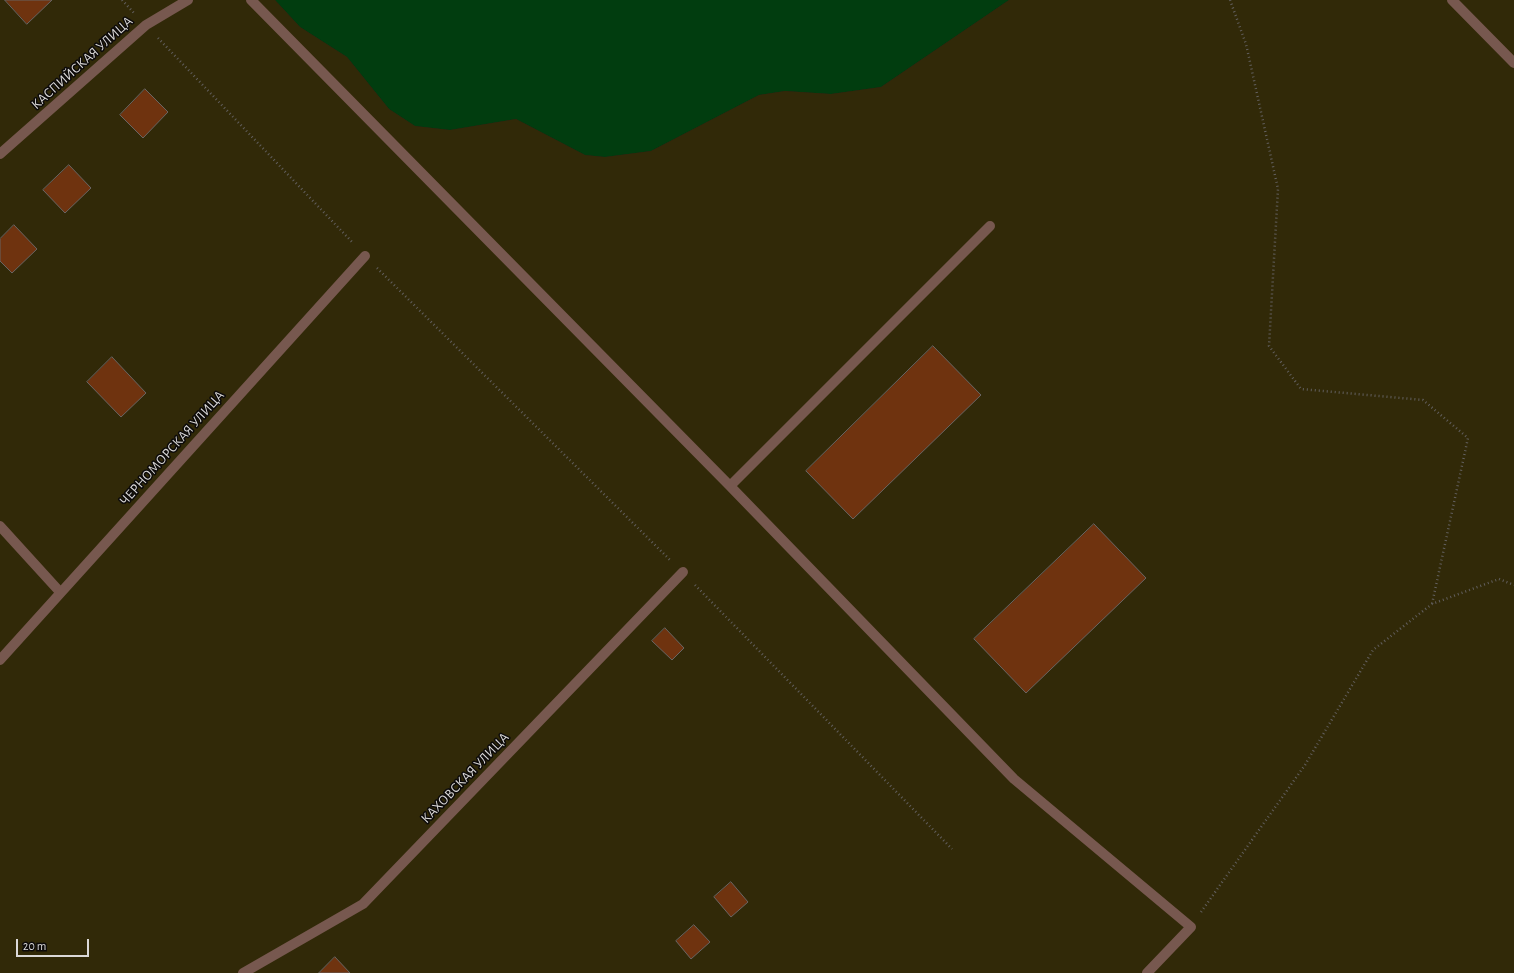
<!DOCTYPE html>
<meta charset="utf-8">
<style>
body{margin:0}
#map{position:relative;width:1514px;height:973px;overflow:hidden;background:#252120;font-family:"Alegreya Sans",sans-serif}
canvas{display:block}
.scale{position:absolute;left:16px;top:939px;width:73px;height:18px;box-sizing:border-box;border:2px solid #dad8d7;border-top:0;padding-left:5px;font-size:12px;line-height:14px;white-space:nowrap;color:#dad8d7;-webkit-text-stroke:3px #0d0b0b;paint-order:stroke}
</style>
<div id="map">
<canvas width="1514" height="973"></canvas>
<div class="scale">20 m</div>
</div>
<script>
const context = document.querySelector('canvas').getContext('2d');
context.lineJoin = 'round';
function paint(path, color) { context.fillStyle = color; context.fill(path, 'evenodd'); }
function strokePath(path, color, width, dash) { context.strokeStyle = color; context.lineWidth = width; context.lineCap = dash ? 'butt' : 'round'; context.setLineDash(dash || []); context.stroke(path); }
function write(font, color, halo, rows, align = 'center') {
  context.font = font + ' "Alegreya Sans",sans-serif'; context.lineWidth = 3; context.setLineDash([]); context.textBaseline = 'middle'; context.strokeStyle = halo; context.fillStyle = color; for (const [text, x, y, turn = 0] of rows) {
    context.save(); context.translate(x, y); context.rotate((+turn || 0) * Math.PI / 180); context.textAlign = isNaN(turn) ? turn : align; if (halo) context.strokeText(text, 0, 0); context.fillText(text, 0, 0); context.restore();
  }
}
const green = new Path2D(`
 M 275,0 L 1009,0 L 881,87 L 831,94 L 785,91 L 759,95 L 651,151 L 605,157 L 585,155 L 516,119 L 450,130 L 415,126 L 389,109 L 347,57 L 300,27 Z`);
const sand = new Path2D(`
 M 0,0 L 275,0 L 300,27 L 347,57 L 389,109 L 415,126 L 450,130 L 516,119 L 585,155 L 605,157 L 651,151 L 759,95 L 785,91 L 831,94 L 881,87 L 1009,0 L 1514,0 L 1514,973 L 0,973 Z`);
const building = new Path2D(`
 M 5,0 L 52,0 L 27,24 Z
 M 145,89 L 168,112 L 143,138 L 120,115 Z
 M 69,165 L 91,188 L 65,213 L 43,190 Z
 M 14,225 L 37,249 L 12,273 L 0,261 L 0,239 Z
 M 933,346 L 981,395 L 853,519 L 806,471 Z
 M 112,357 L 146,393 L 121,417 L 87,382 Z
 M 1094,524 L 1146,578 L 1026,693 L 974,639 Z
 M 665,628 L 684,648 L 672,660 L 652,641 Z
 M 731,882 L 748,902 L 731,917 L 714,897 Z
 M 694,925 L 710,942 L 691,959 L 676,941 Z
 M 335,957 L 350,973 L 319,973 Z`);
const path = new Path2D(`
 M 122,0 L 134,13
 M 1230,0 L 1246,44 L 1278,189 L 1269,346 L 1301,389 L 1423,400 L 1468,438 L 1432,604
 M 158,38 L 353,243
 M 377,268 L 670,560
 M 695,585 L 952,849
 M 1201,912 L 1305,765 L 1373,650 L 1432,604 L 1499,579 L 1514,585`);
const lane = new Path2D(`
 M 251,0 L 730,486
 M 1452,0 L 1514,63
 M 990,226 L 730,486 L 1014,779 L 1191,927 L 1147,973
 M 0,526 L 60,592`);
const street = new Path2D(`
 M 0,154 L 146,25 L 188,0
 M 0,660 L 365,256
 M 243,973 L 363,904 L 683,572`);
const streetNames = [
 ["КАСПИЙСКАЯ УЛИЦА",82,63,-42],
 ["ЧЕРНОМОРСКАЯ УЛИЦА",172,448,-48],
 ["КАХОВСКАЯ УЛИЦА",465,778,-46]
];
paint(green, '#013d0f');
paint(sand, '#312908');
paint(building, '#6f330f');
strokePath(building, '#696563', 1);
strokePath(path, '#625f5e', 2.5, [1, 3]);
strokePath(lane, '#77584f', 10);
strokePath(street, '#77584f', 10);
write('14px', '#dad8d7', '#0d0b0b', streetNames);
</script>
